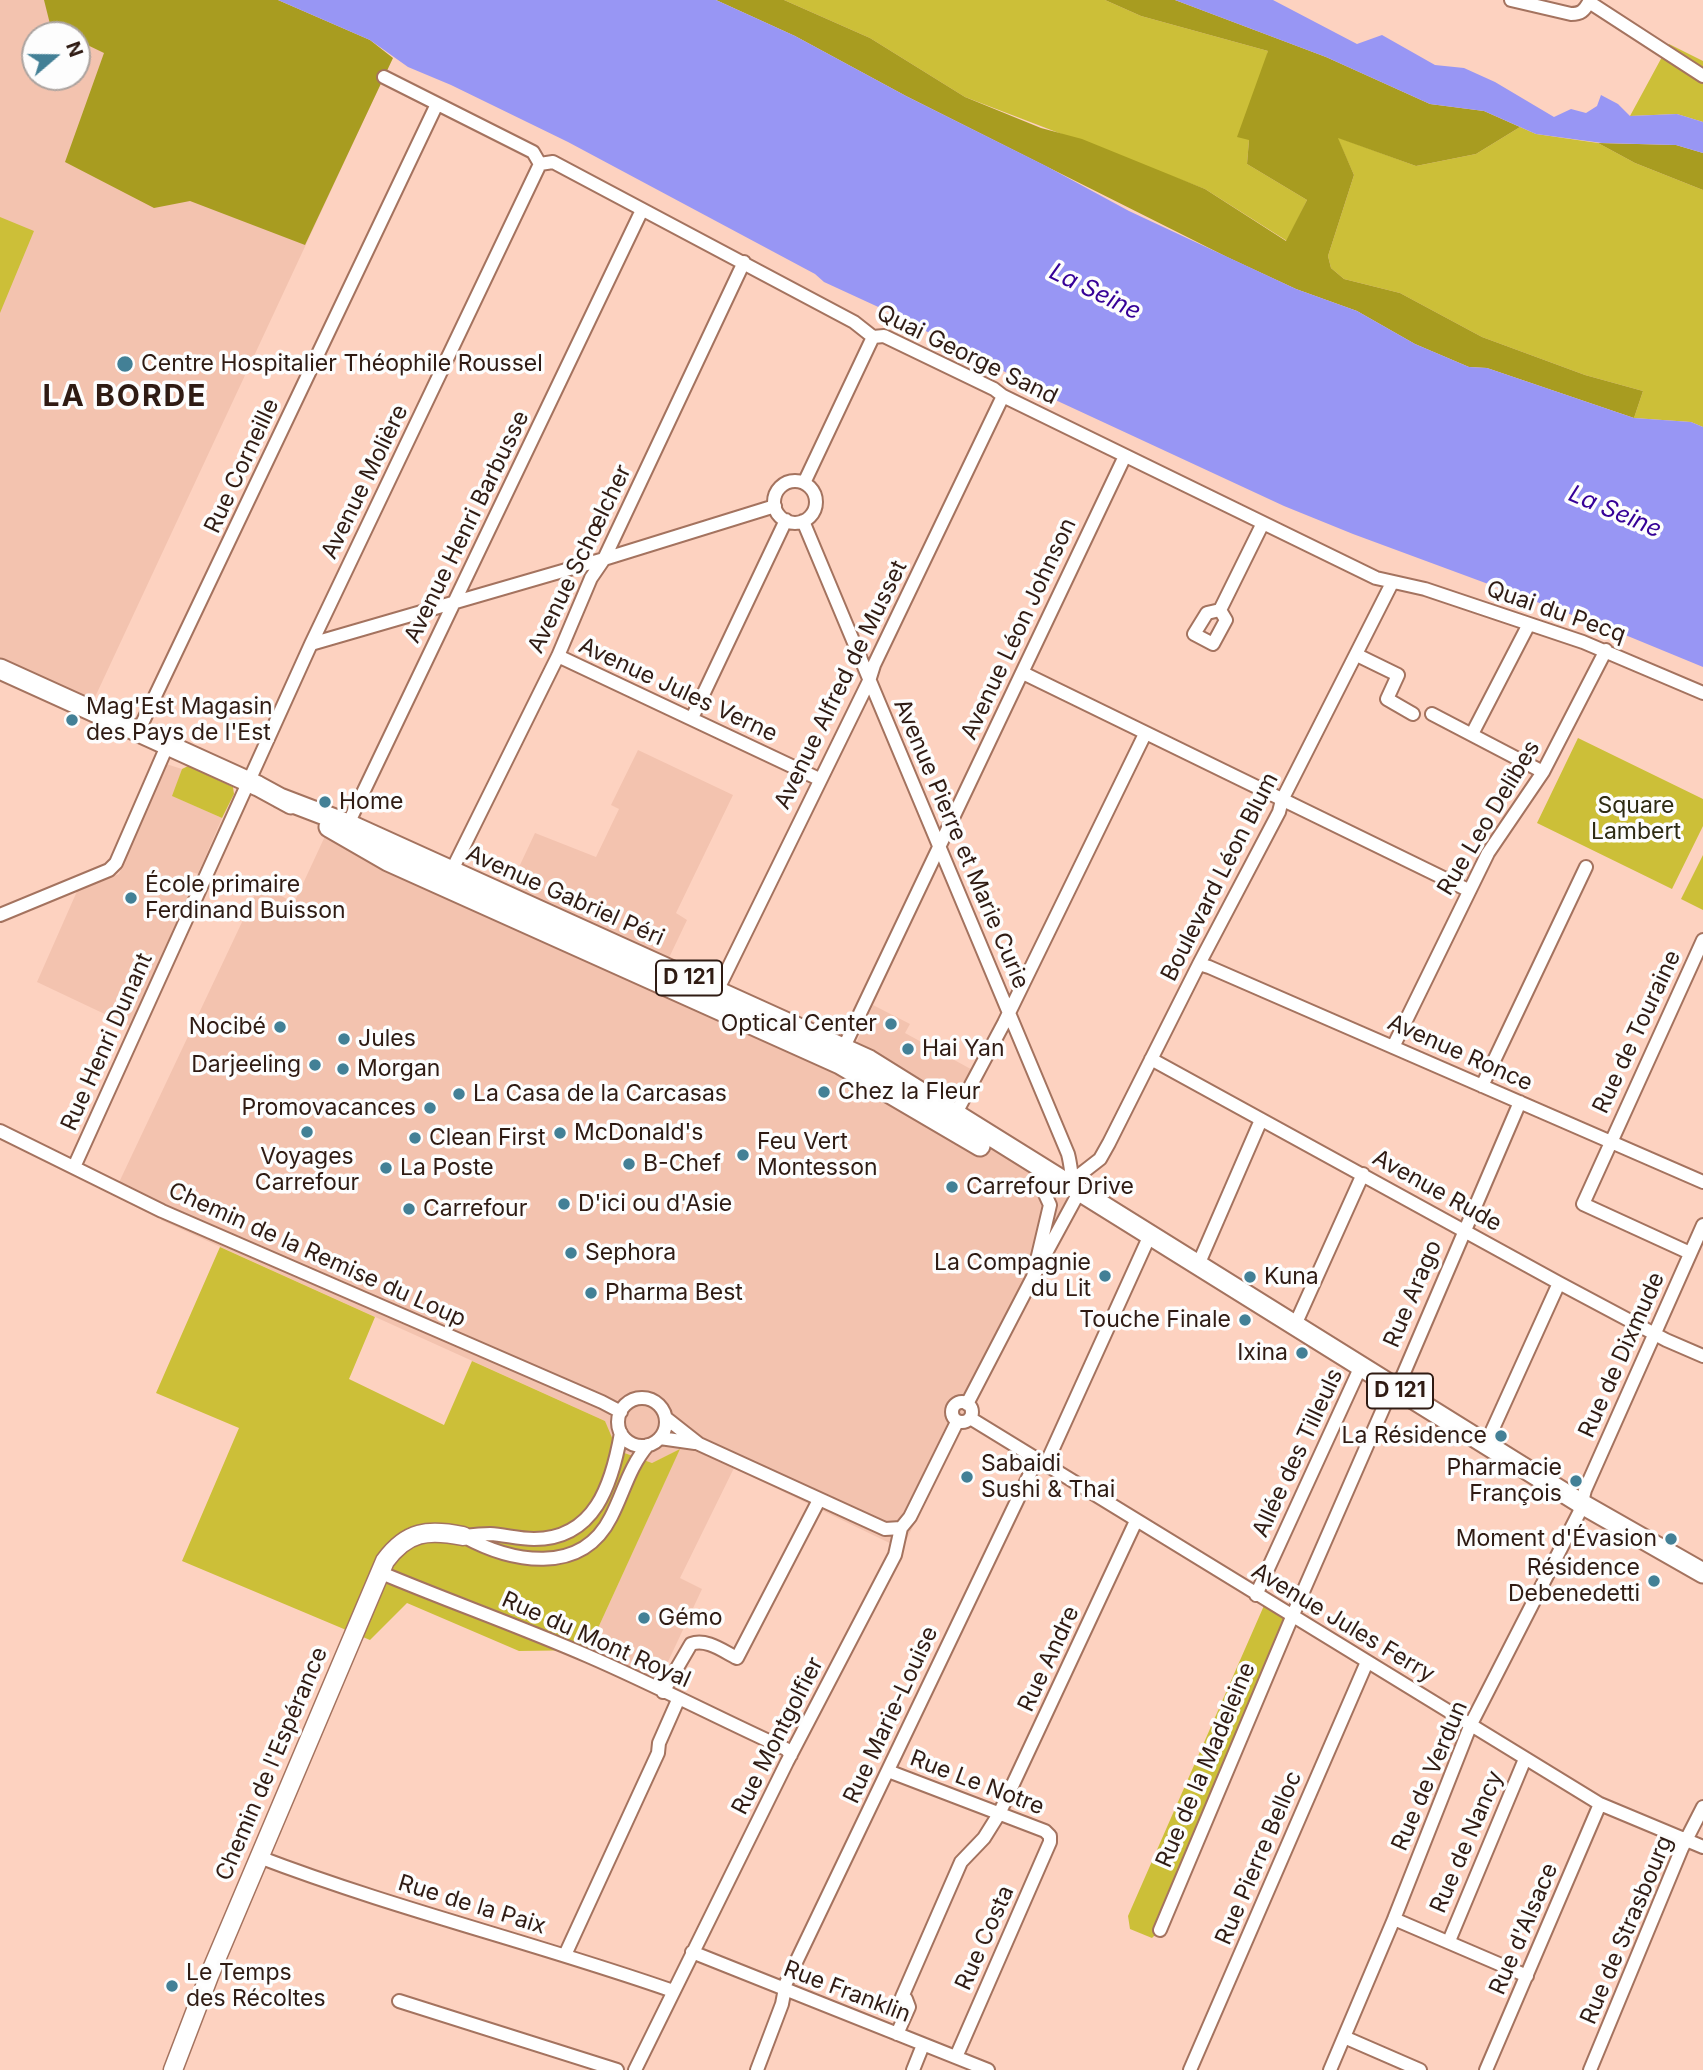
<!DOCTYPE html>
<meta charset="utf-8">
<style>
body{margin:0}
#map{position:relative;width:1703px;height:2070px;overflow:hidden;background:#fdd2c0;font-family:Inter,sans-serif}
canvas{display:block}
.north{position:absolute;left:21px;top:21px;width:70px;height:70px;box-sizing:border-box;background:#fdfdfd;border:2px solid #aba39f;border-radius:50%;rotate:70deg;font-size:19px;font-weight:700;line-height:28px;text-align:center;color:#2f1b13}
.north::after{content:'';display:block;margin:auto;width:24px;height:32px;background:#438096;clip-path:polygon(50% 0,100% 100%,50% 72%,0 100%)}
</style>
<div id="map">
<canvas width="1703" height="2070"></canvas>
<div class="north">N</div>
</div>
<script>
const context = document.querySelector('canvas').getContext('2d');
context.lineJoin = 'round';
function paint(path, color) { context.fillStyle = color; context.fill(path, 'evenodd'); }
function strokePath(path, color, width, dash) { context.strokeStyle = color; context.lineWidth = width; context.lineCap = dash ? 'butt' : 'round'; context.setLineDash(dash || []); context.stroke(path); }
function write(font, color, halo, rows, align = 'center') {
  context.font = font + ' Inter,sans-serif'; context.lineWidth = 7; context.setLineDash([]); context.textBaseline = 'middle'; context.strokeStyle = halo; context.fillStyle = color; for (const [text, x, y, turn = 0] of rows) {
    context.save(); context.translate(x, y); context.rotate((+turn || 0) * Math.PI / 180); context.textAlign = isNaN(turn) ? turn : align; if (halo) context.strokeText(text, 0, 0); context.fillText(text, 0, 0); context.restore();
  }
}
const built = new Path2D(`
 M 0,0 L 229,0 L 384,77 L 89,710 L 0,669 ZM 35,35 L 77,35 L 77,77 L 35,77 Z
 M 638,750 L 733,795 L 676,913 L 687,920 L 666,964 L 856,1044 L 873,1005 L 910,1024 L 905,1033 L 978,1073 L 961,1111 L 1079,1185 L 902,1549 L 734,1468 L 680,1578 L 702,1589 L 659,1681 L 588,1650 L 679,1450 L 652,1463 L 611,1448 L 605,1421 L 161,1220 L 161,1211 L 114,1193 L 260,884 L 294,903 L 326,834 L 503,901 L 535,833 L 596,857 L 619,809 L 611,805 Z
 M 166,764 L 182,769 L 173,796 L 222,818 L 198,874 L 192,872 L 185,885 L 192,887 L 130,1026 L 37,982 L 78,889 L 119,874 Z`);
const green = new Path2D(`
 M 784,0 L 1105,0 L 1141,16 L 1268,51 L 1249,140 L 1247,164 L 1307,200 L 1287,241 L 1205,189 L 965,97 L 870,38 Z
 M 1669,44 L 1703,61 L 1703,122 L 1677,114 L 1630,116 Z
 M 1520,127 L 1536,134 L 1598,143 L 1635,163 L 1703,190 L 1703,427 L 1691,422 L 1634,418 L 1643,391 L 1585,375 L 1482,337 L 1400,293 L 1344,279 L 1331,268 L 1328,256 L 1354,175 L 1337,137 L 1416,166 L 1476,154 Z
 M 0,217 L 34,231 L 0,313 Z
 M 1578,738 L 1703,799 L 1703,826 L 1672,889 L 1537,823 Z
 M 188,766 L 233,787 L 234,794 L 222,818 L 172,796 L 182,769 Z
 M 1703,855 L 1703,910 L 1681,899 Z
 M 220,1247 L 375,1317 L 349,1379 L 444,1425 L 472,1361 L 605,1421 L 613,1440 L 611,1448 L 652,1463 L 680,1449 L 588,1650 L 519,1651 L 407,1603 L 370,1640 L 182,1561 L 239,1428 L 156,1393 Z
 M 1266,1601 L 1292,1617 L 1160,1930 L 1152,1938 L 1130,1929 L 1128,1916 Z`);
const forest = new Path2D(`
 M 44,0 L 278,0 L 370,40 L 393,58 L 305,245 L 190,201 L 154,208 L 65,162 L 104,53 L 77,40 L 77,35 L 67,35 L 51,28 Z
 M 716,0 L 784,0 L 870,38 L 965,97 L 1041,128 L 1082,139 L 1205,189 L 1286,241 L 1307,200 L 1247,164 L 1249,140 L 1237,137 L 1268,51 L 1141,16 L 1105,0 L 1175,0 L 1326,57 L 1430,104 L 1484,111 L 1520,127 L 1476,154 L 1416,166 L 1338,138 L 1354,175 L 1328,256 L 1331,268 L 1344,279 L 1400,293 L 1482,337 L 1585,375 L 1643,391 L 1634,418 L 1487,368 L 1469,367 L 1415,344 L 1357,311 L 1296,289 L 1227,257 L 906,96 L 795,36 Z
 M 1598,143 L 1676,145 L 1703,153 L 1703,190 L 1635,163 Z`);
const water = new Path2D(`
 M 278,0 L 716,0 L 795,36 L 906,96 L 1046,166 L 1129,211 L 1296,289 L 1357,311 L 1415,344 L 1469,367 L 1487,368 L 1634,418 L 1691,422 L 1703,427 L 1703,667 L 1618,632 L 1353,534 L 1284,506 L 1036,391 L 1007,373 L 887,311 L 824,282 L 815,274 L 568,142 L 451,85 L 408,67 L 370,40 Z
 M 1175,0 L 1273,0 L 1357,44 L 1382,35 L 1435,65 L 1464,68 L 1495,82 L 1554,117 L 1571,109 L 1586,113 L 1597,106 L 1601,95 L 1618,104 L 1630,116 L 1677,114 L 1703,122 L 1703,153 L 1676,145 L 1602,143 L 1536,134 L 1484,111 L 1430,104 L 1326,57 Z`);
const street = new Path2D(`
 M 1511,0 L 1571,14 C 1581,14 1584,11 1589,2 L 1703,76
 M 384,77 L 533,152 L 540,164
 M 540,164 L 553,162 L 854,322 L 873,337 L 884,336 L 994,389 L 1003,396 L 1376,578 L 1425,589 L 1583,642 L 1703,693
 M774 502a21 21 0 1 1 42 0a21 21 0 1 1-42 0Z
 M 804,483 L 873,337
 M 803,521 L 1068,1154 C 1072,1169 1071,1183 1077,1196 L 1033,1277 L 1050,1205 L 1039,1181
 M 1220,610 L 1263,523
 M 1220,610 L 1226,620 L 1213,644 L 1194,634 L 1207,613 Z
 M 311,644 L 604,559 L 775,506
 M 1357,655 L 1398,675 L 1387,699 L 1413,714
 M 558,656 L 819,779
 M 1023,673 L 1468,890
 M 1432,714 L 1543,772
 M 692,718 L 786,520
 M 138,732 L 437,104
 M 1472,734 L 1529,624
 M 348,824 L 642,210
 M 451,872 L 558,656 L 591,578 L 604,559 L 744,262
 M 0,915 L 109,870 L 116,863 L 167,746
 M 1199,964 L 1209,967 L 1703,1182
 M 717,991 L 869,681 L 874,665 L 1003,396
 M 844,1047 L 1125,456
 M 1393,1047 L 1488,853 L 1543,772 L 1606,650
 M 1151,1059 L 1559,1283 L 1666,1340 L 1703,1356
 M 1482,1086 L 1586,867
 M 955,1115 L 1004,1023 L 1145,734
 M 0,1131 L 162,1211 L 602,1402 L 621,1412
 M 74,1167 L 311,644 L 540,164
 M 1073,1180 L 1100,1159 L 1109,1143 L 1199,964 L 1279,812 L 1282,800 L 1392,583
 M 1690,1253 L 1583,1204 L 1703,940
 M 1198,1265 L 1261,1120
 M 1295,1325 L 1363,1174
 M 1397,1389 L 1520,1102
 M618 1422a24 24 0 1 1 48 0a24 24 0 1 1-48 0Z
 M952 1412a10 10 0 1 1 20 0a10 10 0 1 1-20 0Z
 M 967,1404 L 1033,1277
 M 666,1418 L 699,1444 L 885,1529 L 901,1528
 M 970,1418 L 1600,1804 L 1703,1847
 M 660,1438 L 695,1443
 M 1486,1444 L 1559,1283
 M 1046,1464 L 1150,1235
 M 463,1536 C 510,1562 581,1577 611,1517 C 624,1492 629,1467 648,1445
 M 463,1536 C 472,1535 482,1534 490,1534 C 505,1535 519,1539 534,1539 C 595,1539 612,1484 621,1433
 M 379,1572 C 448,1601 519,1626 588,1656 C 655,1685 720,1719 786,1749 L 791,1755
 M 1256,1595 L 1361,1366
 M 663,1692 L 691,1644 C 706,1638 723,1651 737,1658 L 819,1500
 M 888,1771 L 1045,1831 L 1050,1836 L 1050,1842 L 956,2057
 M 259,1857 C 395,1909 536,1943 673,1991
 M 1394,1919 L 1527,1976
 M 1160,1930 L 1292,1617 L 1393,1386
 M 1449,1941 L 1525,1759
 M 692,1952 L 988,2070
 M 565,1955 L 658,1753 L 659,1743 L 678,1700
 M 399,2001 L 617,2070
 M 897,2034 L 909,2007 L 906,1999 L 902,1997 L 961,1862 L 984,1838 L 999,1814 L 1136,1521
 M 1344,2037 L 1420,2070
 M 635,2070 L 787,1762 L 895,1555 L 901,1528 L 910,1517 L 957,1422
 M 757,2070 L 782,2004 L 786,1983 L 1037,1459
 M 913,2070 L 923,2045
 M 1190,2070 L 1367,1662
 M 1330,2070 L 1394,1919 L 1471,1724 L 1579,1513 L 1585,1490 L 1703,1225
 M 1486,2070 L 1600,1804
 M 1590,2070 L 1682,1848 L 1703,1807`);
const secondary = new Path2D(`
 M 173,2070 L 209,1976 L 385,1561 C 407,1531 428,1529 463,1536`);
const primary = new Path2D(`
 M 0,669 L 258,786 L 291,804
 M 280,798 L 348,824 L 869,1060 L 1582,1504 L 1703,1573
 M 329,827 L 388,861 L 840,1064 L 980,1146`);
const markers = [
 [125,364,9,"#438096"],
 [72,720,7,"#438096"],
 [325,802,7,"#438096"],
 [131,898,7,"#438096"],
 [891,1024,7,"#438096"],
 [280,1027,7,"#438096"],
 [344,1039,7,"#438096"],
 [908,1049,7,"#438096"],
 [315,1065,7,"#438096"],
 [343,1069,7,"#438096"],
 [824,1092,7,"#438096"],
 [459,1094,7,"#438096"],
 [430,1108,7,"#438096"],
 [307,1132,7,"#438096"],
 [560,1133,7,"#438096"],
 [415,1138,7,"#438096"],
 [743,1155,7,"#438096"],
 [629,1164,7,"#438096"],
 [386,1168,7,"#438096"],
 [952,1187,7,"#438096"],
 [564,1204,7,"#438096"],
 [409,1209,7,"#438096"],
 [571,1253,7,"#438096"],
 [1105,1276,7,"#438096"],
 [1250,1277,7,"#438096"],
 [591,1293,7,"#438096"],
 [1245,1320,7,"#438096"],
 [1302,1353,7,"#438096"],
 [1501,1436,7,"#438096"],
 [967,1477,7,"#438096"],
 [1576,1481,7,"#438096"],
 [1671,1539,7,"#438096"],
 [1654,1581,7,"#438096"],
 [644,1618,7,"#438096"],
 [172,1986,7,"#438096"]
];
const shields = [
 [689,978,66],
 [1400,1391,66]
];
const shieldNames = [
 ["D 121",689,978],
 ["D 121",1400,1391]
];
const streetNames = [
 ["Quai George Sand",967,355,26],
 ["Rue Corneille",242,466,-65],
 ["Avenue Molière",365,482,-64],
 ["Avenue Henri Barbusse",467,527,-64],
 ["Avenue Schœlcher",580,559,-64],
 ["Quai du Pecq",1556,612,19],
 ["Avenue Léon Johnson",1019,629,-65],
 ["Avenue Alfred de Musset",841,685,-64],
 ["Avenue Jules Verne",678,690,25],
 ["Rue Leo Delibes",1489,818,-59],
 ["Avenue Pierre et Marie Curie",961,844,67],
 ["Boulevard Léon Blum",1220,877,-63],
 ["Avenue Gabriel Péri",565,896,24],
 ["Rue de Touraine",1637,1032,-65],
 ["Rue Henri Dunant",107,1042,-66],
 ["Avenue Ronce",1460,1053,24],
 ["Avenue Rude",1437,1191,29],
 ["Chemin de la Remise du Loup",317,1255,24],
 ["Rue Arago",1413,1294,-67],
 ["Rue de Dixmude",1622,1355,-66],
 ["Allée des Tilleuls",1298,1453,-65],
 ["Avenue Jules Ferry",1343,1623,31],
 ["Rue du Mont Royal",596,1640,24],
 ["Rue Andre",1049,1659,-65],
 ["Rue Marie-Louise",891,1715,-65],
 ["Rue Montgolfier",778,1736,-63],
 ["Chemin de l'Espérance",272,1764,-67],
 ["Rue de la Madeleine",1206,1765,-67],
 ["Rue de Verdun",1430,1776,-67],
 ["Rue Le Notre",977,1783,21],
 ["Rue de Nancy",1467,1842,-67],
 ["Rue Pierre Belloc",1259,1858,-67],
 ["Rue de la Paix",472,1905,17],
 ["Rue d'Alsace",1524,1929,-67],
 ["Rue de Strasbourg",1627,1930,-67],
 ["Rue Costa",985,1938,-66],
 ["Rue Franklin",847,1992,21]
];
const poiNames = [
 ["Centre Hospitalier Théophile Roussel",141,364],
 ["Mag'Est Magasin",86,707],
 ["des Pays de l'Est",86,733],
 ["Home",339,802],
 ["École primaire",145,885],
 ["Ferdinand Buisson",145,911],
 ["Optical Center",877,1024,"right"],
 ["Nocibé",266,1027,"right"],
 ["Jules",358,1039],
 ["Hai Yan",922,1049],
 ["Darjeeling",301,1065,"right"],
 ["Morgan",357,1069],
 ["Chez la Fleur",838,1092],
 ["La Casa de la Carcasas",473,1094],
 ["Promovacances",416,1108,"right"],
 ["McDonald's",574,1133],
 ["Clean First",429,1138],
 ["Feu Vert",757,1142],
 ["Montesson",757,1168],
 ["Voyages",307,1157,"center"],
 ["Carrefour",307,1183,"center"],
 ["B-Chef",643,1164],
 ["La Poste",400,1168],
 ["Carrefour Drive",966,1187],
 ["D'ici ou d'Asie",578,1204],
 ["Carrefour",423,1209],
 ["Sephora",585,1253],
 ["La Compagnie",1091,1263,"right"],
 ["du Lit",1091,1289,"right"],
 ["Kuna",1264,1277],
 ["Pharma Best",605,1293],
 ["Touche Finale",1231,1320,"right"],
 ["Ixina",1288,1353,"right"],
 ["La Résidence",1487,1436,"right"],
 ["Sabaidi",981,1464],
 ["Sushi & Thai",981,1490],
 ["Pharmacie",1562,1468,"right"],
 ["François",1562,1494,"right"],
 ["Moment d'Évasion",1657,1539,"right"],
 ["Résidence",1640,1568,"right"],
 ["Debenedetti",1640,1594,"right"],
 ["Gémo",658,1618],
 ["Le Temps",186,1973],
 ["des Récoltes",186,1999]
];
const parkNames = [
 ["Square",1636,806],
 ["Lambert",1636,832]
];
const waterNames = [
 ["La Seine",1095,292,26],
 ["La Seine",1615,512,23]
];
const districtNames = [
 ["LA BORDE",125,397]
];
paint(built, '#f3c3af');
paint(green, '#ccbf38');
paint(forest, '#a89c20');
paint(water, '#9896f4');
strokePath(street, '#a4735f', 16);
strokePath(secondary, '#a4735f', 21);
strokePath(primary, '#a4735f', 23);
strokePath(street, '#fff', 12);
strokePath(secondary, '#fff', 18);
strokePath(primary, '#fff', 19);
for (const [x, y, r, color] of markers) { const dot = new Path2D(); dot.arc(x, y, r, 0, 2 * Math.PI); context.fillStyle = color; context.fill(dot); strokePath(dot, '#fdfdfd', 2.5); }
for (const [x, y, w] of shields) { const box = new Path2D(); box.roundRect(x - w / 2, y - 17.5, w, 35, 5); context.fillStyle = '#fdfdfd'; context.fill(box); strokePath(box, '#2f1b13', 2); }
write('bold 21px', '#2f1b13', null, shieldNames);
write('23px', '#2f1b13', '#fdfdfd', streetNames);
write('23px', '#2f1b13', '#fdfdfd', poiNames, 'left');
write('23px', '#2e2b13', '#fdfdfd', parkNames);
write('italic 24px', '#360197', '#fdfdfd', waterNames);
context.letterSpacing = '2px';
write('bold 30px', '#2f1b13', '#fdfdfd', districtNames);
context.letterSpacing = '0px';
</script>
